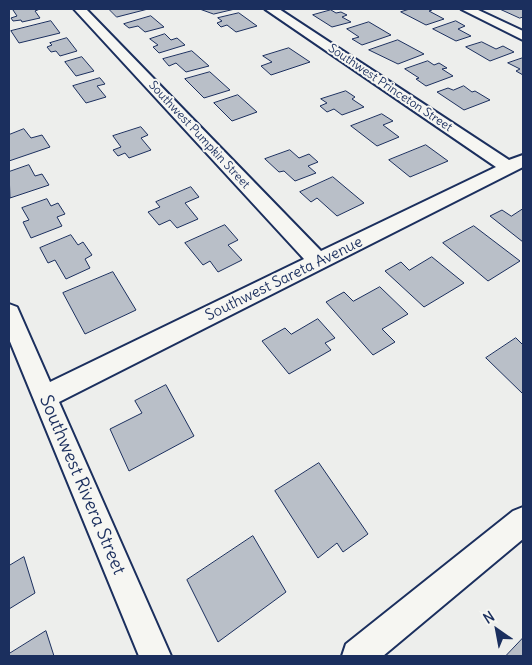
<!DOCTYPE html>
<style>
body{margin:0}
#map{position:relative;width:532px;height:665px;overflow:hidden;background:#edeeec;font-family:Delius,sans-serif}
canvas{display:block}
.frame{position:absolute;inset:0;border:10px solid #1b2f5e;pointer-events:none}
.north{position:absolute;left:472px;top:605px;width:50px;height:50px;-webkit-text-stroke:4px #f6f6f2;paint-order:stroke;rotate:327deg;font-size:14px;font-weight:700;line-height:20px;text-align:center;color:#1b2f5e}
.north::after{content:'';display:block;margin:auto;width:18px;height:22px;background:#1b2f5e;clip-path:polygon(50% 0,100% 100%,50% 72%,0 100%)}
</style>
<div id="map">
<canvas width="532" height="665"></canvas>
<div class="frame"></div>
<div class="north">N</div>
</div>
<script>
const context = document.querySelector('canvas').getContext('2d');
context.lineJoin = 'round';
function paint(path, color) { context.fillStyle = color; context.fill(path, 'evenodd'); }
function strokePath(path, color, width, dash) { context.strokeStyle = color; context.lineWidth = width; context.lineCap = dash ? 'butt' : 'round'; context.setLineDash(dash || []); context.stroke(path); }
function write(font, color, halo, rows, align = 'center') {
  context.font = font + ' Delius,sans-serif'; context.lineWidth = 4; context.setLineDash([]); context.textBaseline = 'middle'; context.strokeStyle = halo; context.fillStyle = color; for (const [text, x, y, turn = 0] of rows) {
    context.save(); context.translate(x, y); context.rotate((+turn || 0) * Math.PI / 180); context.textAlign = isNaN(turn) ? turn : align; if (halo) context.strokeText(text, 0, 0); context.fillText(text, 0, 0); context.restore();
  }
}
const building = new Path2D(`
 M 21,9 L 40,9 L 35,11 L 40,18 L 22,22 L 21,20 L 13,21 L 11,18 L 17,16 L 13,10 Z
 M 109,9 L 148,9 L 117,17 Z
 M 200,9 L 235,9 L 214,14 Z
 M 410,9 L 431,9 L 432,10 L 429,11 L 444,19 L 426,25 L 401,12 Z
 M 500,9 L 523,9 L 523,17 L 520,18 Z
 M 331,10 L 336,13 L 341,12 L 347,15 L 342,17 L 351,22 L 332,27 L 313,15 Z
 M 239,13 L 257,26 L 236,32 L 227,25 L 221,27 L 217,23 L 222,21 L 218,18 Z
 M 151,16 L 164,27 L 145,32 L 138,26 L 129,28 L 124,24 Z
 M 51,21 L 60,33 L 19,43 L 11,31 Z
 M 456,21 L 465,26 L 458,29 L 471,36 L 456,41 L 433,29 Z
 M 369,22 L 391,35 L 362,45 L 352,39 L 359,37 L 347,29 Z
 M 165,34 L 171,40 L 177,38 L 185,45 L 159,53 L 153,47 L 158,45 L 150,39 Z
 M 67,38 L 77,51 L 60,56 L 56,51 L 51,52 L 47,47 L 52,45 L 50,43 Z
 M 398,40 L 424,54 L 398,64 L 369,50 Z
 M 482,42 L 496,49 L 503,46 L 514,52 L 490,61 L 466,47 Z
 M 289,48 L 310,62 L 271,75 L 261,66 L 272,62 L 263,56 Z
 M 192,51 L 209,66 L 186,72 L 176,63 L 169,66 L 163,59 Z
 M 82,57 L 94,71 L 76,76 L 65,62 Z
 M 523,58 L 523,75 L 516,71 L 520,69 L 508,63 Z
 M 428,61 L 434,65 L 439,63 L 447,68 L 442,69 L 453,76 L 426,86 L 416,79 L 419,78 L 405,69 Z
 M 210,72 L 230,90 L 204,98 L 185,79 Z
 M 100,78 L 105,84 L 97,86 L 106,97 L 86,103 L 73,86 Z
 M 464,86 L 472,92 L 475,91 L 490,100 L 464,110 L 437,92 L 448,88 L 453,90 Z
 M 346,91 L 355,97 L 352,99 L 364,107 L 342,115 L 334,109 L 327,112 L 320,106 L 327,103 L 321,99 Z
 M 238,95 L 257,112 L 232,121 L 214,103 Z
 M 382,114 L 393,121 L 383,125 L 399,137 L 377,146 L 351,126 Z
 M 141,127 L 148,135 L 141,138 L 151,150 L 129,158 L 125,153 L 118,156 L 113,150 L 121,147 L 113,136 Z
 M 24,129 L 31,138 L 42,135 L 50,147 L 9,161 L 9,135 Z
 M 426,145 L 448,161 L 410,177 L 389,160 Z
 M 290,150 L 299,158 L 309,154 L 318,162 L 308,166 L 316,173 L 295,181 L 284,171 L 279,172 L 265,159 Z
 M 29,165 L 35,176 L 42,174 L 49,185 L 10,198 L 9,172 Z
 M 333,177 L 364,203 L 337,216 L 317,198 L 311,202 L 300,192 Z
 M 191,187 L 199,197 L 185,203 L 198,219 L 177,228 L 170,220 L 159,225 L 148,212 L 160,207 L 156,202 Z
 M 47,199 L 51,206 L 58,203 L 65,214 L 57,217 L 62,226 L 31,238 L 23,222 L 29,220 L 22,208 Z
 M 523,209 L 523,242 L 490,216 L 502,210 L 511,216 Z
 M 225,225 L 238,240 L 228,245 L 242,260 L 218,272 L 210,261 L 203,265 L 185,243 Z
 M 474,226 L 520,261 L 488,281 L 443,243 Z
 M 71,235 L 78,245 L 83,242 L 92,255 L 85,259 L 90,268 L 66,279 L 55,260 L 48,263 L 40,248 Z
 M 432,257 L 464,283 L 424,307 L 385,271 L 401,262 L 409,270 Z
 M 113,272 L 136,310 L 85,334 L 63,293 Z
 M 380,287 L 408,314 L 382,329 L 395,342 L 373,355 L 326,302 L 344,292 L 353,301 Z
 M 318,319 L 335,338 L 325,343 L 331,350 L 289,374 L 262,341 L 285,328 L 291,334 Z
 M 516,338 L 523,345 L 523,394 L 486,358 Z
 M 166,385 L 194,436 L 129,471 L 110,429 L 142,413 L 135,401 Z
 M 319,463 L 368,534 L 343,552 L 337,543 L 318,558 L 275,491 Z
 M 253,536 L 286,592 L 218,642 L 187,580 Z
 M 24,557 L 35,593 L 9,609 L 9,566 Z
 M 46,631 L 54,656 L 9,656 L 9,654 Z
 M 523,638 L 523,656 L 506,656 Z`);
const minor = new Path2D(`
 M 74,9 L 86,9 L 321,251 L 496,167 L 265,9 L 279,9 L 509,160 L 523,155 L 523,167 L 59,402 L 171,656 L 139,656 L 9,339 L 9,304 L 17,307 L 50,382 L 304,259 Z
 M 461,9 L 476,9 L 523,31 L 523,40 Z
 M 523,507 L 523,539 L 383,656 L 342,656 L 346,644 L 513,511 Z`);
const farStreetnames = [
 ["Southwest Princeton Street",390,88,34],
 ["Southwest Pumpkin Street",199,135,47]
];
const streetNames = [
 ["Southwest Sareta Avenue",284,279,-26]
];
const nearStreetnames = [
 ["Southwest Rivera Street",82,485,67]
];
paint(building, '#b9bfc8');
strokePath(building, '#1b2f5e', 1);
strokePath(minor, '#1b2f5e', 4);
paint(minor, '#f6f6f2');
write('12px', '#1b2f5e', '#f6f6f2', farStreetnames);
write('15px', '#1b2f5e', '#f6f6f2', streetNames);
write('18px', '#1b2f5e', '#f6f6f2', nearStreetnames);
</script>
